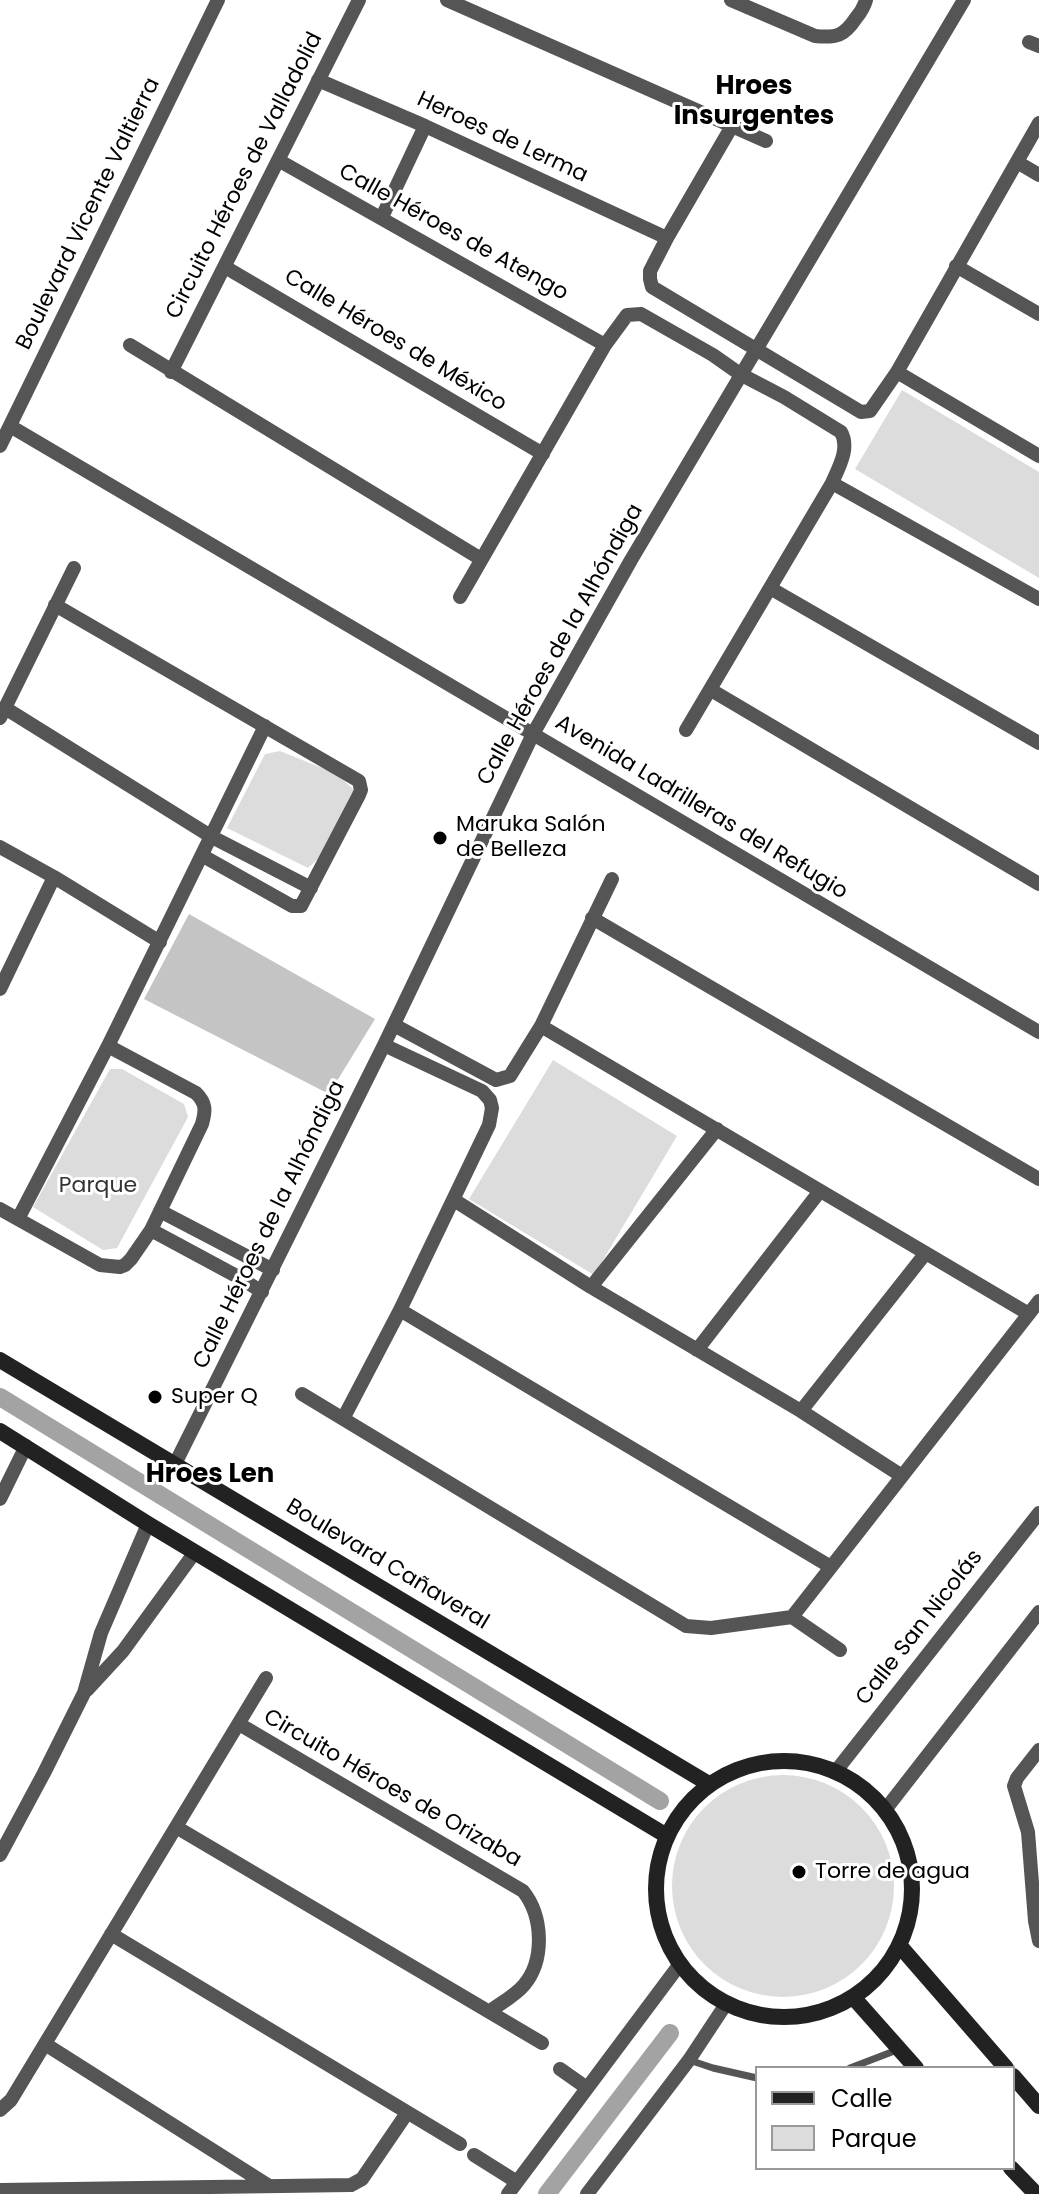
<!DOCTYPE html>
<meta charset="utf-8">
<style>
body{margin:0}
#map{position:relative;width:1039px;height:2194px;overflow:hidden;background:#fff;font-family:Poppins,sans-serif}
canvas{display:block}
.legend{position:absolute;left:755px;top:2066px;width:260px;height:104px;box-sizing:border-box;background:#fff;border:2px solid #999;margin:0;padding:10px 14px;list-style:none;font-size:24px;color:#000}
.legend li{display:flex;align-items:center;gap:16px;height:40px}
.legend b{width:40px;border:2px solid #999}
</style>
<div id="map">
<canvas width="1039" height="2194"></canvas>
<ul class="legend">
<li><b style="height:10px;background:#222"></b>Calle</li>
<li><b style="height:22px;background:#dcdcdc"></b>Parque</li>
</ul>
</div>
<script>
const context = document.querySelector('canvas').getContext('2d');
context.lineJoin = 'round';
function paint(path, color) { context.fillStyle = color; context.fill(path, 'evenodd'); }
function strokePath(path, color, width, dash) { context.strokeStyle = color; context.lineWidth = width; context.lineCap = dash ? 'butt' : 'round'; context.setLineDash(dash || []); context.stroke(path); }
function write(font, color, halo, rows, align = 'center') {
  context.font = font + ' Poppins,sans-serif'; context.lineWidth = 6; context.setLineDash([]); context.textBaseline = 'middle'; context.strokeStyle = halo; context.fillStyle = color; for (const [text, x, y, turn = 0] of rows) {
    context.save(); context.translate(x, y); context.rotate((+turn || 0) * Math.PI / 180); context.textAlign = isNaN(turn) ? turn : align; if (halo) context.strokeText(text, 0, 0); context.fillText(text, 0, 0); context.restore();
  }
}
const green = new Path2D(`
 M 902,390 L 1039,472 L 1039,578 L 855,469 Z
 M 280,751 L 337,774 L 354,790 L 321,856 L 308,868 L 227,828 L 265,754 Z
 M 553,1060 L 677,1136 L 594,1275 L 469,1199 Z
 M 110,1069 L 122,1069 L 184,1104 L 188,1117 L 117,1248 L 103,1250 L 33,1207 Z
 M672 1886a111 111 0 1 1 222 0a111 111 0 1 1-222 0Z`);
const canal = new Path2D(`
 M 0,1397 L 660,1801
 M 547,2194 L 670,2033`);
const building = new Path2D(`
 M 189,914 L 375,1019 L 329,1094 L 144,999 Z`);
const lane = new Path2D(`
 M 689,2060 L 713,2068 L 757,2078
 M 850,2068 L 897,2050`);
const street = new Path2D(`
 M 447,0 L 766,141
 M 731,0 L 815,36 C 837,38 844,36 856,18 C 861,12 864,7 866,0
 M 1029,42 L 1039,46
 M 318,80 L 425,126 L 667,238
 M 732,126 L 667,238 L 650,271 L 650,279 L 652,287 L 861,412 L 870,411 L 897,372 L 1039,123
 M 278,160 L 605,345
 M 1017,162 L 1039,175
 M 382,217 L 425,126
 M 956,266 L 1039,314
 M 225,267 L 543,454
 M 130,345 L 481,559
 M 171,372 L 359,0
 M 897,372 L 1039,456
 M 10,426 L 1039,1032
 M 0,446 L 218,0
 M 832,483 L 1039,599
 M 770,588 L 1039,743
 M 460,597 L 605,345 L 627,315 L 641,314 L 713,355 L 740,374 L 784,397 L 841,432 C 850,448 839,467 832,483 L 686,730
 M 55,605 L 359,781 L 361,790 L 359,795 L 301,906 L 292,906 L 203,856
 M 711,690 L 1039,884
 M 5,708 L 212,837 L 311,888
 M 0,718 L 74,568
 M 0,847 L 54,877 L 160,942
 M 592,918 L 1039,1179
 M 0,989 L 54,877
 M 394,1025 L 496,1080 L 510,1076 L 541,1026 L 612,879
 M 541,1026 L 1029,1314
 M 454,1200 L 591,1287 L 801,1411 L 902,1476
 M 0,1209 L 100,1265 L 120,1267 L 125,1265 L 131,1259 L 151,1230 L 202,1124 C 206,1110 206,1103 196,1093 L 108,1046
 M 160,1211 L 273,1270
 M 18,1219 L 108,1046 L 265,726
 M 151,1230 L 242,1279 L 262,1292
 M 591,1287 L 717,1129
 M 400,1310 L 831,1567
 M 697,1350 L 820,1191
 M 302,1394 L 686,1626 L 711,1628 L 792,1617 L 840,1650
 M 801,1411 L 925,1254
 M 344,1417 L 400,1310 L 489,1125 L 492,1108 L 490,1100 L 482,1091 L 384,1045
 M 175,1464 L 384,1045 L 533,734 L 631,560 L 964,0
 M 0,1499 L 26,1446
 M 792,1617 L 1039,1301
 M 87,1690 L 123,1651 L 195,1552
 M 239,1724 L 523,1891 C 543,1916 545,1960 524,1985 C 515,1996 499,2004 489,2012
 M 1039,1750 L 1017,1778 L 1014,1786 L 1028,1832 L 1035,1921 L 1039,1941
 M 836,1771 L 1039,1513
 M 885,1810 L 1039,1612
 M 176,1827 L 542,2043
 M 0,1855 L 44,1773 L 84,1693 L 101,1633 L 148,1524
 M 111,1934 L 460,2144
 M 45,2044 L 269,2186
 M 560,2069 L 587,2088
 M 0,2110 L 11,2100 L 266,1678
 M 474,2155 L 517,2182
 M 0,2190 L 351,2185 L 362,2179 L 407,2113
 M 508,2194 L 680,1964
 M 587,2194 L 689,2060 L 726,2004`);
const secondary = new Path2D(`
 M 0,1360 L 709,1784
 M 0,1431 L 148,1524 L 667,1836
 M656 1889a128 128 0 1 1 256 0a128 128 0 1 1-256 0Z
 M 899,1945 L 1006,2068
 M 853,1997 L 916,2068
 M 1013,2076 L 1039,2106
 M 1011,2168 L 1036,2194`);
const markers = [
 [440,838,8,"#000"],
 [155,1397,8,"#000"],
 [799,1872,8,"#000"]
];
const streetNames = [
 ["Heroes de Lerma",502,138,25],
 ["Circuito Héroes de Valladolid",245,176,-63],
 ["Boulevard Vicente Valtierra",89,214,-64],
 ["Calle Héroes de Atengo",453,233,29],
 ["Calle Héroes de México",395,341,31],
 ["Calle Héroes de la Alhóndiga",561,645,-61],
 ["Avenida Ladrilleras del Refugio",701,808,31],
 ["Calle Héroes de la Alhóndiga",270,1225,-64],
 ["Boulevard Cañaveral",387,1565,31],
 ["Calle San Nicolás",920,1628,-52],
 ["Circuito Héroes de Orizaba",392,1789,30]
];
const poiNames = [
 ["Maruka Salón",456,825],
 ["de Belleza",456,850],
 ["Super Q",171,1397],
 ["Torre de agua",815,1872]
];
const parkNames = [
 ["Parque",98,1186]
];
const quarterNames = [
 ["Hroes",754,87],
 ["Insurgentes",754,117],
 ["Hroes Len",210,1475]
];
paint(green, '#dcdcdc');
strokePath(canal, '#a3a3a3', 18);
paint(building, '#c4c4c4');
strokePath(lane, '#555', 7);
strokePath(street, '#555', 14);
strokePath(secondary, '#222', 16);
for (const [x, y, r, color] of markers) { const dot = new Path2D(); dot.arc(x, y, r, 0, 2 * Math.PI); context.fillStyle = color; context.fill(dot); strokePath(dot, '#fff', 3); }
write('22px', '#000', '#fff', streetNames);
write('22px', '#000', '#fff', poiNames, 'left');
write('22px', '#333', '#fff', parkNames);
write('bold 26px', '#000', '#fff', quarterNames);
</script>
